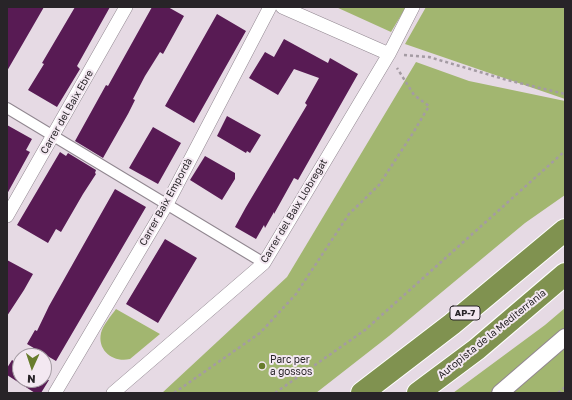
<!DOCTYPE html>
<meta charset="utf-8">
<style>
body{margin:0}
#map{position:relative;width:572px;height:400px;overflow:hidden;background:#e6dae4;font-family:"Golos Text",sans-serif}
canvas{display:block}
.frame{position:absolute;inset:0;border:8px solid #282428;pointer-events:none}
.north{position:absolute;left:12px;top:348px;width:40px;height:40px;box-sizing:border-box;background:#f3e8f1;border:1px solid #a29aa1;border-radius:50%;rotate:183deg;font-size:11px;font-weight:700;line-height:16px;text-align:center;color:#282428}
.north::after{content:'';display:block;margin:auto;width:14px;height:18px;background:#687c2d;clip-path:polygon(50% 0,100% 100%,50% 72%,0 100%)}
</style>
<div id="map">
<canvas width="572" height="400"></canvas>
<div class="frame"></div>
<div class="north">N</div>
</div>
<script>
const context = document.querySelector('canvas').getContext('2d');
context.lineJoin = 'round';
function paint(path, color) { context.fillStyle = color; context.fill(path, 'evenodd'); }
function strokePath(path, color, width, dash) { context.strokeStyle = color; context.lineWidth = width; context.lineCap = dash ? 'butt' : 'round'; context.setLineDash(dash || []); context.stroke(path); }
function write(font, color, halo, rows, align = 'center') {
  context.font = font + ' "Golos Text",sans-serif'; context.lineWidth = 4; context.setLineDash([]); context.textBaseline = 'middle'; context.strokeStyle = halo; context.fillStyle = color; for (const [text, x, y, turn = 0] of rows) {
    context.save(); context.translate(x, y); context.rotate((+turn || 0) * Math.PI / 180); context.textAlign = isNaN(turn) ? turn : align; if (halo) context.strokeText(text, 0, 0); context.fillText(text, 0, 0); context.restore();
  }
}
const green = new Path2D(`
 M 336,7 L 406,7 L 391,32 Z
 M 426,7 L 565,7 L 565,99 L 405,44 Z
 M 416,62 L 469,81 L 565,101 L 565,195 L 525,223 L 389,336 L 316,393 L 162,393 L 287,277 Z
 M 565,308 L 565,393 L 453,393 L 545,325 Z
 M 116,309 L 160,334 L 130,359 C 114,363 97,351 101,333 C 103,325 111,316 116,309 Z`);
const building = new Path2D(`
 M 7,7 L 44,7 L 7,71 Z
 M 75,7 L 110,7 L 77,66 L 80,69 L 57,107 L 28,90 L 44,64 L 42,63 Z
 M 152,7 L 168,7 L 184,16 L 163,54 L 160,52 L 145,76 L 133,99 L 135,100 L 128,114 L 103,158 L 75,141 L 106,85 L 108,86 Z
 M 217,14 L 246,31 L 194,123 L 165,106 Z
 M 284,39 L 328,63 L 330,58 L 358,74 L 298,180 L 294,178 L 274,214 L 274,212 L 265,228 L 264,225 L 256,239 L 235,227 L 246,207 L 307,105 L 305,103 L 319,78 L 294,69 L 278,95 L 249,78 L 265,52 L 274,57 Z
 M 227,116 L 261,135 L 250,153 L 247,151 L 246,153 L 217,136 Z
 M 7,125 L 32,139 L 26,150 L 30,152 L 7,194 Z
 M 153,127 L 181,143 L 158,184 L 129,168 Z
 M 60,152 L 66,156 L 68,153 L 96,170 L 95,173 L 96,174 L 83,194 L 61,232 L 56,229 L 48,243 L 17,225 Z
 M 205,156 L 235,173 L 235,179 L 222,200 L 190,180 Z
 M 115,189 L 146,207 L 56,361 L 27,344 L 35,330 L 37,331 L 49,306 Z
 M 165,239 L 197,258 L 158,323 L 126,304 Z
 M 7,260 L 33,274 L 24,290 L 7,316 Z
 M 12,360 L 20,365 L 20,380 L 49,380 L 41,393 L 35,393 L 7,375 L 7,368 Z`);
const path = new Path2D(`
 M 404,55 L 429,57 L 507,80 L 565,94
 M 174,393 L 260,333 L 296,294 L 349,214 L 379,185 L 413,133 L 429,106 L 414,95 L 397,68
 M 275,393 L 365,330 L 565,151
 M 558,393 L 565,387`);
const pedestrian = new Path2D(`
 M 7,108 L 264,263`);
const minor = new Path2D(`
 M 282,7 L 389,54
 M 7,216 L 126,7
 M 55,393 L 167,204 L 270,7
 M 113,393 L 264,263 L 389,54 L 413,7`);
const tertiary = new Path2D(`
 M 500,393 L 565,337`);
const motorway = new Path2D(`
 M 362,393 L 452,324 L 565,230
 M 418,393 L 477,349 L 565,274`);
const markers = [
 [262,366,4,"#687c2d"]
];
const shields = [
 [465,313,30]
];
const shieldNames = [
 ["AP-7",465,313]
];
const streetNames = [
 ["Carrer del Baix Ebre",67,112,-60],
 ["Carrer Baix Empordà",166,202,-61],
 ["Carrer del Baix Llobregat",294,211,-59],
 ["Autopista de la Mediterrània",492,334,-39]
];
const poiNames = [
 ["Parc per",270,360],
 ["a gossos",270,372]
];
paint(green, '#a2b670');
paint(building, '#581b54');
strokePath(pedestrian, '#918790', 12);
strokePath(minor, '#918790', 14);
strokePath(tertiary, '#918790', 18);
strokePath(motorway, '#fff', 24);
strokePath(path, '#a49ba3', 2.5, [3, 3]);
strokePath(pedestrian, '#fff', 10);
strokePath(minor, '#fff', 13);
strokePath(tertiary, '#fff', 16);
strokePath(motorway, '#809250', 22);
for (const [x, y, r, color] of markers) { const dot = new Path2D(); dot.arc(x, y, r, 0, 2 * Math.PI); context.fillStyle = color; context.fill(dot); strokePath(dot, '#f3e8f1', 1.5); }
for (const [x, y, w] of shields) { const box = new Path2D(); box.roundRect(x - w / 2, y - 7, w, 14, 3); context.fillStyle = '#f3e8f1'; context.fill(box); strokePath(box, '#282428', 1); }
write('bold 9px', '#282428', null, shieldNames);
write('10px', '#282428', '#f3e8f1', streetNames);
write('10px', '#282428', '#f3e8f1', poiNames, 'left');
</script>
